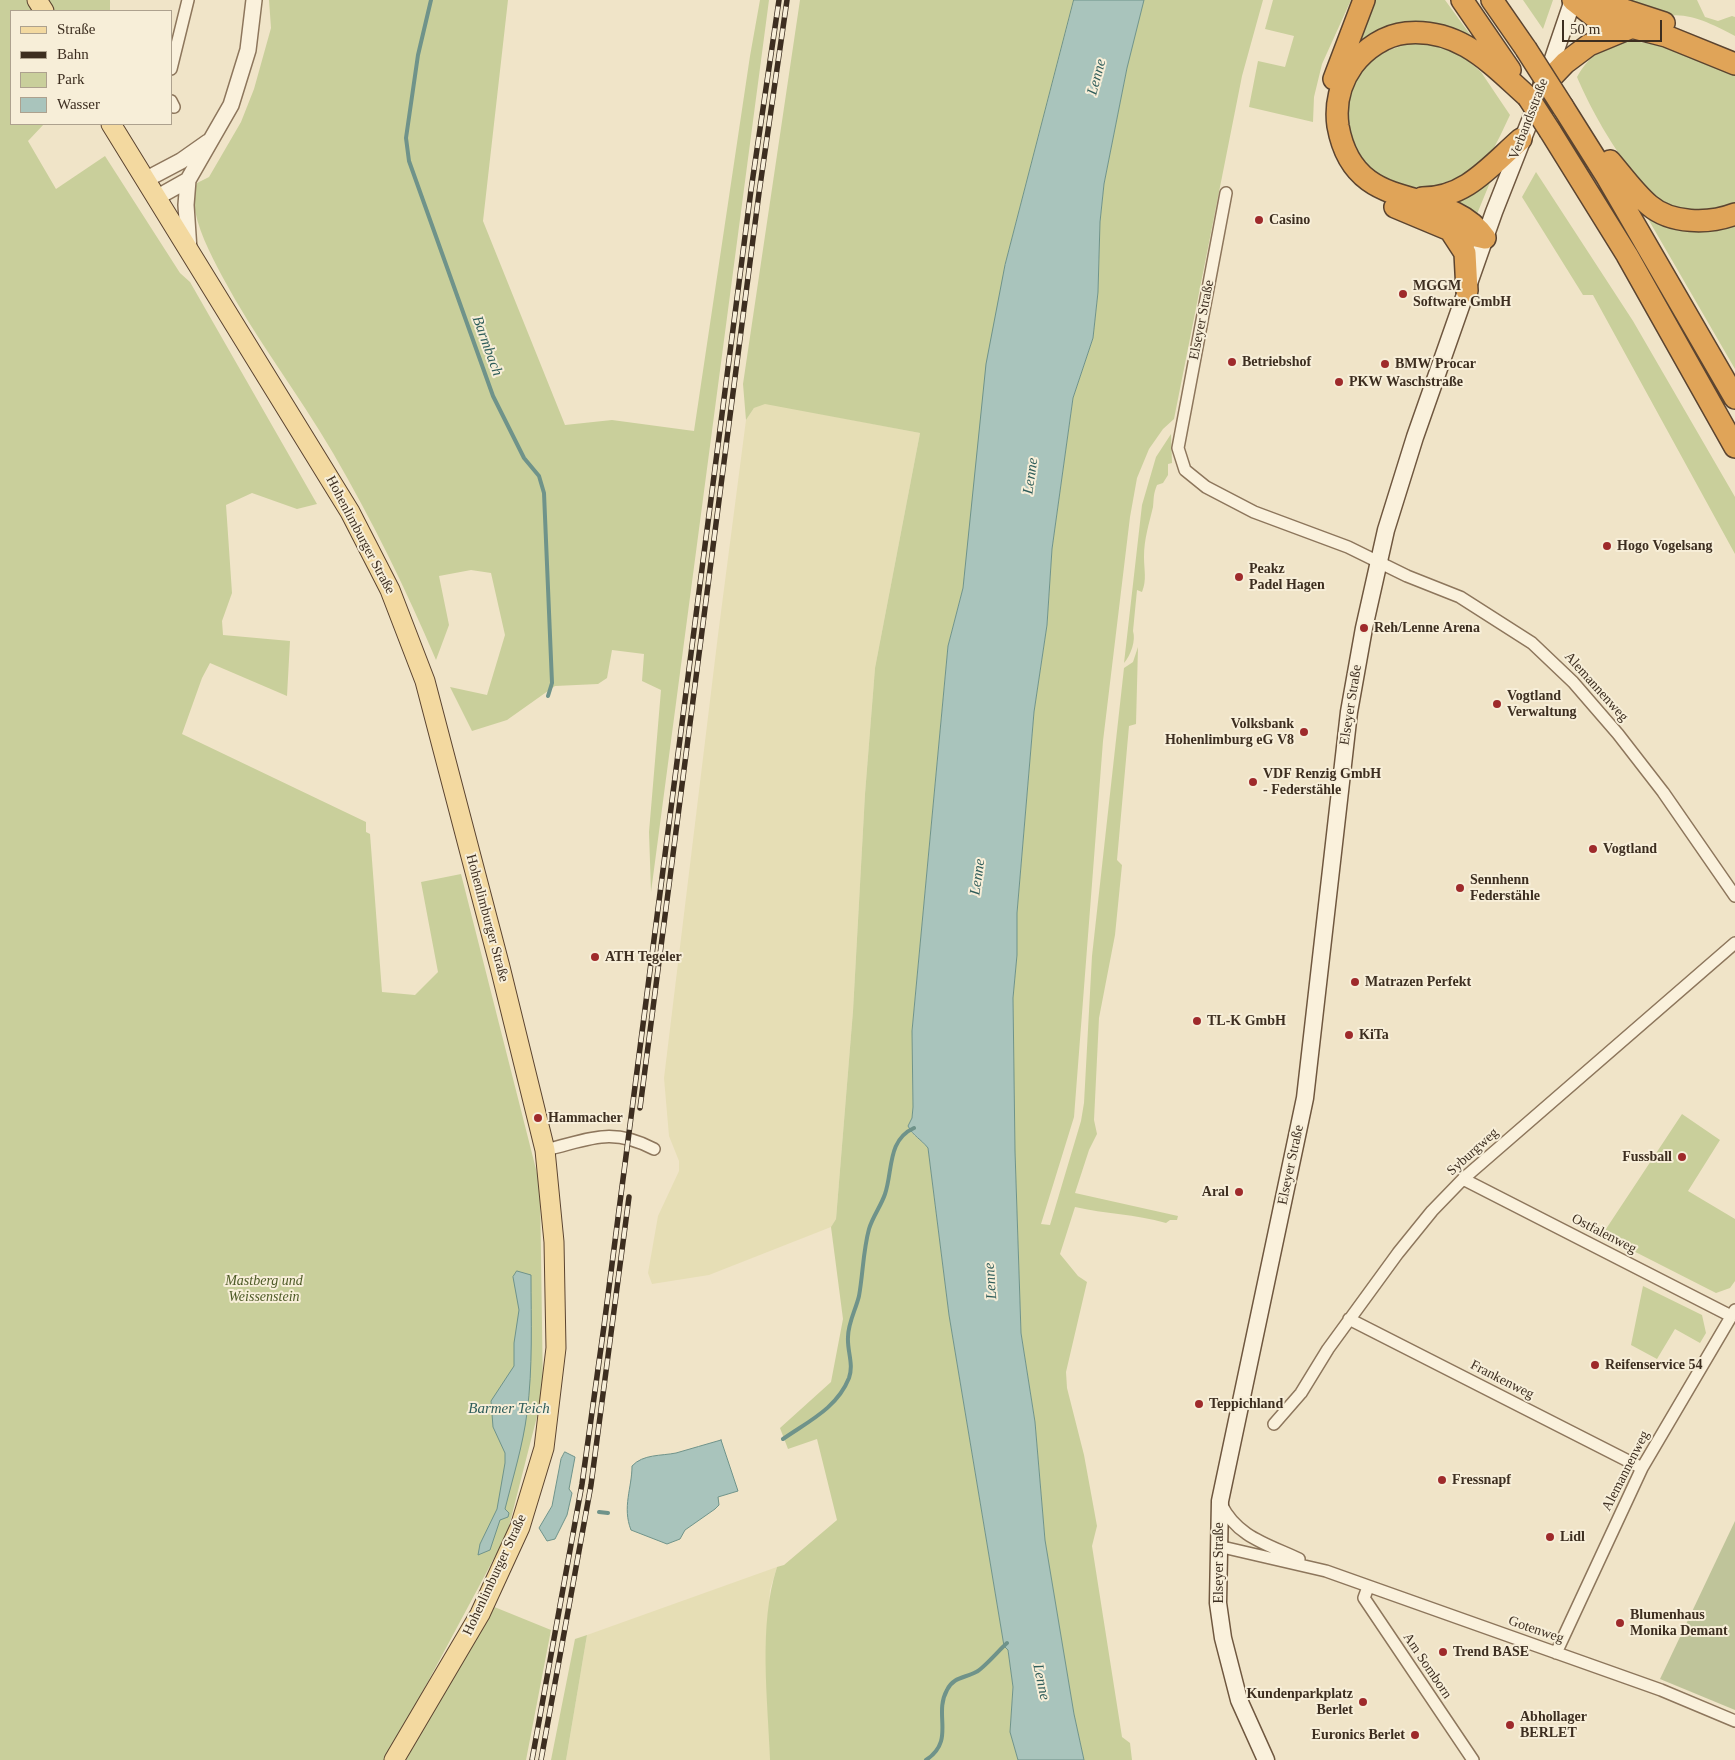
<!DOCTYPE html>
<meta charset="utf-8">
<style>
body{margin:0}
#map{position:relative;width:1735px;height:1760px;overflow:hidden;background:#f0e4c8;font-family:"Times New Roman",serif}
canvas{display:block}
.legend{position:absolute;left:10px;top:10px;width:162px;height:115px;box-sizing:border-box;background:#f7eed8;border:1px solid #ada18e;margin:0;padding:6px 9px;list-style:none;font-size:15px;color:#3d2e20}
.legend li{display:flex;align-items:center;gap:10px;height:25px}
.legend b{width:25px;border:1px solid #ada18e}
.scale{position:absolute;left:1562px;top:20px;width:100px;height:22px;box-sizing:border-box;border:2px solid #3d2e20;border-top:0;padding-left:6px;font-size:15px;line-height:18px;white-space:nowrap;color:#3d2e20;-webkit-text-stroke:4px #f7eed8;paint-order:stroke}
</style>
<div id="map">
<canvas width="1735" height="1760"></canvas>
<ul class="legend">
<li><b style="height:6px;background:#f3d9a0"></b>Straße</li>
<li><b style="height:6px;background:#3d2e20"></b>Bahn</li>
<li><b style="height:14px;background:#c9cf9b"></b>Park</li>
<li><b style="height:14px;background:#a9c4bc"></b>Wasser</li>
</ul>
<div class="scale">50 m</div>
</div>
<script>
const context = document.querySelector('canvas').getContext('2d');
context.lineJoin = 'round';
function paint(path, color) { context.fillStyle = color; context.fill(path, 'evenodd'); }
function strokePath(path, color, width, dash) { context.strokeStyle = color; context.lineWidth = width; context.lineCap = dash ? 'butt' : 'round'; context.setLineDash(dash || []); context.stroke(path); }
function write(font, color, halo, rows, align = 'center') {
  context.font = font + ' "Times New Roman",serif'; context.lineWidth = 4; context.setLineDash([]); context.textBaseline = 'middle'; context.strokeStyle = halo; context.fillStyle = color; for (const [text, x, y, turn = 0] of rows) {
    context.save(); context.translate(x, y); context.rotate((+turn || 0) * Math.PI / 180); context.textAlign = isNaN(turn) ? turn : align; if (halo) context.strokeText(text, 0, 0); context.fillText(text, 0, 0); context.restore();
  }
}
const farmland = new Path2D(`
 M 765,403 L 920,433 L 875,668 L 865,794 L 853,1011 L 836,1219 L 831,1227 L 709,1275 L 652,1284 L 648,1273 L 658,1216 L 679,1171 L 679,1161 L 669,1136 L 664,1078 L 718,635 L 746,420 L 754,408 Z
 M 777,1567 L 770,1590 L 767,1636 L 770,1760 L 566,1760 L 587,1635 Z`);
const green = new Path2D(`
 M 0,0 L 110,0 L 110,11 L 11,11 L 11,124 L 44,124 L 28,141 L 56,189 L 105,156 L 180,273 L 190,282 L 317,504 L 297,509 L 252,493 L 226,505 L 232,593 L 222,621 L 223,635 L 290,641 L 287,696 L 210,663 L 202,678 L 182,734 L 366,822 L 366,832 L 370,834 L 382,992 L 415,995 L 438,972 L 421,882 L 461,874 L 540,1185 L 543,1393 L 507,1534 L 386,1760 L 0,1760 Z
 M 269,0 L 508,0 L 483,221 L 565,425 L 612,420 L 694,431 L 750,56 L 760,0 L 769,0 L 651,892 L 649,832 L 661,690 L 642,681 L 644,654 L 612,650 L 607,678 L 598,684 L 555,686 L 507,720 L 472,731 L 450,687 L 487,695 L 505,635 L 491,573 L 471,570 L 439,576 L 449,625 L 436,660 C 406,589 372,520 333,453 C 298,393 255,338 222,276 C 210,253 196,227 194,202 C 193,196 195,189 197,183 L 209,177 L 241,122 L 254,89 L 271,28 Z
 M 800,0 L 1074,0 L 1005,265 L 963,588 L 948,646 L 912,1031 L 913,1107 L 912,1118 L 908,1126 C 912,1136 921,1139 928,1148 L 949,1315 L 1004,1646 L 1008,1650 L 1013,1687 L 1010,1732 L 1018,1760 L 770,1760 C 768,1699 758,1626 777,1567 L 784,1565 L 837,1520 L 817,1439 L 788,1449 L 780,1428 L 831,1382 L 843,1319 L 831,1227 L 836,1219 L 853,1011 L 865,794 L 875,668 L 920,433 L 765,404 L 754,408 L 746,420 L 743,384 Z
 M 1144,0 L 1263,0 L 1242,76 L 1174,419 L 1163,429 L 1149,449 L 1137,478 L 1130,517 L 1103,741 L 1074,1117 L 1041,1224 L 1050,1225 L 1081,1121 L 1084,1103 L 1092,956 L 1124,668 L 1133,662 L 1138,647 L 1136,724 L 1129,726 L 1117,860 L 1122,865 L 1115,935 L 1099,1018 L 1094,1120 L 1097,1134 L 1089,1150 L 1075,1193 L 1178,1216 L 1177,1220 L 1170,1220 L 1166,1223 C 1135,1214 1105,1214 1075,1207 L 1060,1254 L 1078,1276 L 1087,1282 L 1066,1372 L 1067,1388 L 1084,1455 L 1097,1526 L 1092,1546 L 1122,1737 L 1130,1743 L 1132,1760 L 1084,1760 L 1074,1714 L 1045,1540 L 1035,1422 L 1021,1333 L 1015,1151 L 1013,998 L 1017,955 L 1017,913 L 1034,712 L 1047,625 L 1052,549 L 1073,398 L 1093,338 L 1098,292 L 1100,222 L 1104,184 L 1127,68 Z
 M 1273,0 L 1351,0 L 1322,64 L 1314,97 L 1313,122 L 1249,107 L 1258,61 L 1285,67 L 1294,36 L 1265,29 Z
 M 1370,0 L 1445,0 L 1480,48 L 1431,26 L 1352,58 Z
 M 1523,0 L 1553,0 L 1543,29 Z
 M 1613,0 L 1697,0 L 1705,17 L 1718,21 L 1732,16 L 1735,17 L 1735,36 C 1716,26 1690,12 1668,16 Z
 M 1625,41 C 1656,41 1709,59 1735,75 L 1735,204 C 1716,209 1698,214 1678,208 C 1637,196 1593,115 1577,77 C 1590,54 1601,50 1625,41 Z
 M 1422,42 L 1456,50 L 1481,72 L 1510,115 C 1501,133 1491,161 1473,172 C 1467,176 1458,177 1451,180 C 1349,223 1294,56 1422,42 Z
 M 1498,163 L 1477,214 L 1446,202 Z
 M 1536,172 L 1633,321 L 1735,497 L 1735,554 L 1593,295 L 1583,295 L 1522,197 Z
 M 1640,205 L 1735,221 L 1735,369 Z
 M 1171,434 L 1172,463 L 1168,464 L 1168,475 L 1163,483 L 1157,485 C 1153,495 1154,498 1153,507 C 1149,524 1144,539 1144,557 C 1144,570 1147,580 1142,592 L 1137,590 L 1133,631 C 1136,640 1131,655 1124,663 L 1142,505 L 1156,457 Z
 M 1682,1114 L 1720,1140 L 1688,1191 L 1735,1219 L 1735,1281 L 1730,1288 L 1716,1293 L 1602,1235 Z
 M 1643,1286 L 1702,1315 L 1706,1333 L 1700,1343 L 1675,1329 L 1657,1359 L 1631,1345 Z
 M 487,1604 L 551,1630 L 526,1760 L 394,1760 Z
 M 587,1635 L 566,1760 L 551,1760 L 575,1639 Z`);
const cemetery = new Path2D(`
 M 1735,1521 L 1735,1710 L 1660,1679 Z`);
const water = new Path2D(`
 M 1074,0 L 1144,0 L 1127,68 L 1104,184 L 1100,222 L 1098,292 L 1093,338 L 1073,398 L 1052,549 L 1047,625 L 1034,712 L 1017,913 L 1017,955 L 1013,998 L 1015,1151 L 1021,1333 L 1035,1422 L 1045,1540 L 1074,1714 L 1084,1760 L 1018,1760 L 1010,1732 L 1013,1687 L 1008,1650 L 1004,1646 L 949,1315 L 928,1148 C 921,1139 913,1136 908,1126 L 912,1118 L 913,1107 L 912,1031 L 948,646 L 963,588 L 986,364 L 1005,265 Z
 M 517,1271 L 531,1275 C 531,1321 533,1367 527,1413 C 523,1445 513,1477 505,1509 L 509,1513 L 508,1517 L 500,1520 L 490,1550 L 478,1555 L 480,1544 L 497,1509 L 505,1463 L 505,1453 L 493,1427 L 491,1401 L 514,1366 L 514,1343 L 519,1310 L 513,1277 Z
 M 721,1440 L 738,1491 L 718,1497 L 719,1505 L 715,1509 L 685,1530 L 680,1539 L 667,1544 L 631,1530 C 622,1507 632,1488 632,1466 C 643,1454 661,1456 676,1453 C 691,1449 706,1444 721,1440 Z
 M 565,1452 L 575,1457 L 569,1489 L 572,1493 L 567,1515 L 555,1539 L 547,1541 L 539,1528 L 552,1506 L 561,1459 Z`);
const stream = new Path2D(`
 M 431,0 L 418,55 L 406,138 L 409,161 L 493,396 L 524,458 L 539,476 L 544,493 L 552,683 L 548,696
 M 783,1439 C 809,1421 837,1408 849,1378 C 854,1364 847,1351 848,1337 C 848,1323 856,1309 859,1296 C 863,1274 863,1251 869,1229 C 873,1216 881,1206 885,1194 C 893,1171 887,1140 914,1128
 M 599,1512 L 608,1513
 M 926,1760 C 956,1740 933,1715 947,1690 C 953,1677 965,1678 976,1672 C 983,1669 999,1650 1007,1643`);
const minor = new Path2D(`
 M 171,69 L 188,0
 M 171,101 L 174,107
 M 1226,193 L 1178,448 L 1185,470 L 1206,487 L 1254,512 L 1348,547 L 1407,576 L 1460,597 L 1532,643 L 1573,682 L 1618,734 L 1663,792 L 1735,896
 M 545,1150 C 589,1140 610,1126 654,1149
 M 1463,1179 L 1731,1316
 M 1349,1319 L 1642,1468
 M 1274,1424 L 1301,1393 L 1328,1349 L 1398,1253 L 1432,1211 L 1463,1179 L 1735,943
 M 1221,1504 C 1237,1537 1267,1544 1299,1559
 M 1218,1546 L 1326,1571 L 1661,1690 L 1735,1721
 M 1368,1587 L 1364,1598 L 1473,1760
 M 1556,1653 L 1642,1468 L 1735,1310`);
const tertiary = new Path2D(`
 M 145,180 L 181,161 L 208,142
 M 188,180 L 186,205 L 189,250
 M 156,198 L 188,180 L 231,105 L 248,50 L 254,0`);
const secondary = new Path2D(`
 M 1266,1760 L 1239,1700 L 1223,1638 L 1218,1603 L 1220,1501 L 1305,1098 L 1349,712 L 1364,628 L 1386,530 L 1415,437 L 1494,212 L 1544,85 L 1573,0`);
const primary = new Path2D(`
 M 37,0 L 44,11
 M 111,124 L 350,512 L 390,590 L 425,681 L 500,967 L 545,1150 L 554,1242 L 556,1348 L 544,1448 L 520,1527 L 480,1614 L 394,1760`);
const motorway = new Path2D(`
 M 1462,0 L 1510,70
 M 1492,0 L 1526,49
 M 1573,0 L 1596,18 L 1666,36 L 1735,64
 M 1578,0 L 1600,2 L 1664,23
 M 1334,79 L 1364,0
 M 1544,85 L 1565,63 L 1589,45 L 1630,28
 M 1563,107 L 1607,177 L 1735,398
 M 1550,131 L 1627,255 L 1735,447
 M 1610,161 C 1622,175 1634,192 1649,205 C 1671,224 1709,224 1735,214
 M 1422,198 C 1466,198 1490,166 1521,139
 M 1395,207 L 1450,230 L 1485,238
 M 1450,230 L 1465,253 L 1467,291
 M 1485,238 C 1446,181 1355,221 1338,126 C 1335,105 1340,83 1353,65 C 1365,49 1385,35 1406,33 C 1460,28 1491,64 1528,97`);
const rail = new Path2D(`
 M 640,1108 L 759,193 L 787,0
 M 532,1760 L 582,1484 L 604,1326 L 751,190 L 779,0
 M 541,1760 L 591,1485 L 629,1197`);
const motorwayBridge = new Path2D(`
 M 1526,49 L 1563,107
 M 1528,97 L 1550,131`);
const markers = [
 [1259,220,5,"#9e2a2b"],
 [1403,294,5,"#9e2a2b"],
 [1232,362,5,"#9e2a2b"],
 [1385,364,5,"#9e2a2b"],
 [1339,382,5,"#9e2a2b"],
 [1607,546,5,"#9e2a2b"],
 [1239,577,5,"#9e2a2b"],
 [1364,628,5,"#9e2a2b"],
 [1497,704,5,"#9e2a2b"],
 [1304,732,5,"#9e2a2b"],
 [1253,782,5,"#9e2a2b"],
 [1593,849,5,"#9e2a2b"],
 [1460,888,5,"#9e2a2b"],
 [595,957,5,"#9e2a2b"],
 [1355,982,5,"#9e2a2b"],
 [1197,1021,5,"#9e2a2b"],
 [1349,1035,5,"#9e2a2b"],
 [538,1118,5,"#9e2a2b"],
 [1682,1157,5,"#9e2a2b"],
 [1239,1192,5,"#9e2a2b"],
 [1595,1365,5,"#9e2a2b"],
 [1199,1404,5,"#9e2a2b"],
 [1442,1480,5,"#9e2a2b"],
 [1550,1537,5,"#9e2a2b"],
 [1620,1623,5,"#9e2a2b"],
 [1443,1652,5,"#9e2a2b"],
 [1363,1702,5,"#9e2a2b"],
 [1510,1725,5,"#9e2a2b"],
 [1415,1735,5,"#9e2a2b"]
];
const streetNames = [
 ["Verbandsstraße",1529,119,-69],
 ["Elseyer Straße",1202,320,-79],
 ["Hohenlimburger Straße",360,535,62],
 ["Alemannenweg",1596,687,48],
 ["Elseyer Straße",1351,705,-81],
 ["Hohenlimburger Straße",487,918,75],
 ["Syburgweg",1473,1152,-42],
 ["Elseyer Straße",1291,1165,-78],
 ["Ostfalenweg",1604,1234,27],
 ["Frankenweg",1502,1380,27],
 ["Alemannenweg",1626,1471,-63],
 ["Elseyer Straße",1219,1563,-90],
 ["Hohenlimburger Straße",495,1575,-65],
 ["Gotenweg",1536,1630,19],
 ["Am Somborn",1427,1666,56]
];
const poiNames = [
 ["Casino",1269,220],
 ["MGGM",1413,286],
 ["Software GmbH",1413,302],
 ["Betriebshof",1242,362],
 ["BMW Procar",1395,364],
 ["PKW Waschstraße",1349,382],
 ["Hogo Vogelsang",1617,546],
 ["Peakz",1249,569],
 ["Padel Hagen",1249,585],
 ["Reh/Lenne Arena",1374,628],
 ["Vogtland",1507,696],
 ["Verwaltung",1507,712],
 ["Volksbank",1294,724,"right"],
 ["Hohenlimburg eG V8",1294,740,"right"],
 ["VDF Renzig GmbH",1263,774],
 ["- Federstähle",1263,790],
 ["Vogtland",1603,849],
 ["Sennhenn",1470,880],
 ["Federstähle",1470,896],
 ["ATH Tegeler",605,957],
 ["Matrazen Perfekt",1365,982],
 ["TL-K GmbH",1207,1021],
 ["KiTa",1359,1035],
 ["Hammacher",548,1118],
 ["Fussball",1672,1157,"right"],
 ["Aral",1229,1192,"right"],
 ["Reifenservice 54",1605,1365],
 ["Teppichland",1209,1404],
 ["Fressnapf",1452,1480],
 ["Lidl",1560,1537],
 ["Blumenhaus",1630,1615],
 ["Monika Demant",1630,1631],
 ["Trend BASE",1453,1652],
 ["Kundenparkplatz",1353,1694,"right"],
 ["Berlet",1353,1710,"right"],
 ["Abhollager",1520,1717],
 ["BERLET",1520,1733],
 ["Euronics Berlet",1405,1735,"right"]
];
const parkNames = [
 ["Mastberg und",264,1281],
 ["Weissenstein",264,1297]
];
const waterNames = [
 ["Lenne",1097,77,-75],
 ["Barmbach",487,346,70],
 ["Lenne",1031,476,-82],
 ["Lenne",978,877,-82],
 ["Lenne",991,1281,-94],
 ["Barmer Teich",509,1409],
 ["Lenne",1041,1682,78]
];
paint(farmland, '#e6deb5');
paint(green, '#c9cf9b');
paint(cemetery, '#bfc49a');
paint(water, '#a9c4bc');
strokePath(water, '#6f938a', 1);
strokePath(stream, '#6f938a', 4);
strokePath(minor, '#8d765c', 14);
strokePath(tertiary, '#8d765c', 18);
strokePath(secondary, '#6f573f', 19);
strokePath(primary, '#5b4430', 21);
strokePath(motorway, '#5b4430', 24);
strokePath(minor, '#faf1dc', 11);
strokePath(tertiary, '#faf1dc', 15);
strokePath(secondary, '#faf1dc', 16);
strokePath(primary, '#f3d9a0', 19);
strokePath(motorway, '#e0a458', 21);
strokePath(rail, '#3d2e20', 5.5);
strokePath(rail, '#f7eed8', 4, [11]);
strokePath(motorwayBridge, '#5b4430', 24, []);
strokePath(motorwayBridge, '#e0a458', 21);
for (const [x, y, r, color] of markers) { const dot = new Path2D(); dot.arc(x, y, r, 0, 2 * Math.PI); context.fillStyle = color; context.fill(dot); strokePath(dot, '#f7eed8', 2); }
write('14px', '#3d2e20', '#f7eed8', streetNames);
write('bold 14px', '#3d2e20', '#f7eed8', poiNames, 'left');
write('italic 14px', '#4d5a26', '#f7eed8', parkNames);
write('italic 15px', '#2f5d5a', '#f7eed8', waterNames);
</script>
